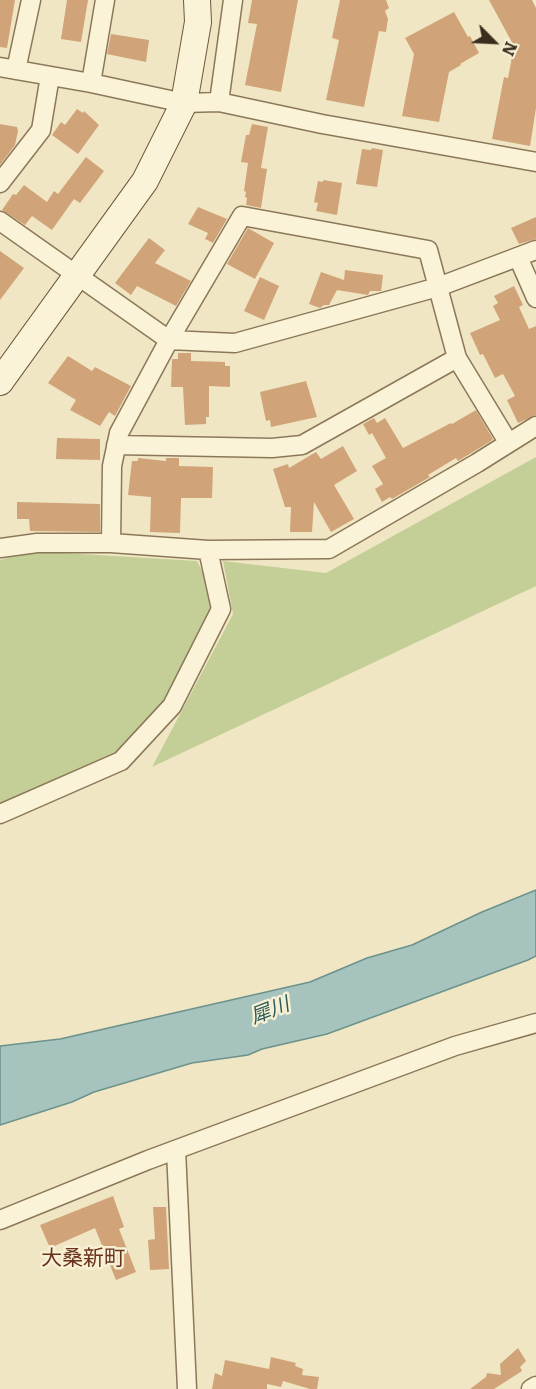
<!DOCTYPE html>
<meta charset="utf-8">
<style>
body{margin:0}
#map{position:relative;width:536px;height:1389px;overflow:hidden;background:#f0e6c4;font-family:Literata,serif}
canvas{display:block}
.north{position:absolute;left:464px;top:12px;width:60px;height:60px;-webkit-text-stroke:4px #f7f0d4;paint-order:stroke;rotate:114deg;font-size:16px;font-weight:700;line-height:24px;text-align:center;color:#3b2e1e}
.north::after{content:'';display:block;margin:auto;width:21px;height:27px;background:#3b2e1e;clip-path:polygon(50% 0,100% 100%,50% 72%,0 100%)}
</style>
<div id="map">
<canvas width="536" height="1389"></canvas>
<div class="north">N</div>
</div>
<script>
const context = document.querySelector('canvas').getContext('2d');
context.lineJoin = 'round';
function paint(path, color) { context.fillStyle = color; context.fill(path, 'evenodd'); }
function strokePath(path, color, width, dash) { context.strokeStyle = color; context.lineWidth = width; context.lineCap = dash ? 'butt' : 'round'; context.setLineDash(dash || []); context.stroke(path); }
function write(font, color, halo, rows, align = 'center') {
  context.font = font + ' Literata,"Noto Sans JP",serif'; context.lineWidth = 5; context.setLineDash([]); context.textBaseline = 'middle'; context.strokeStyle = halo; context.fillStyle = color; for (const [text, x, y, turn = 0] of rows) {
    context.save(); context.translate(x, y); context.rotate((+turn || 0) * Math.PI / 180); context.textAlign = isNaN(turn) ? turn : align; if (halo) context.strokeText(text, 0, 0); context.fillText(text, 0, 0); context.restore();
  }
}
const green = new Path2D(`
 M 536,457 L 536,586 L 152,767 L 233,614 L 223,561 L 326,573 Z
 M 31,551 L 197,561 L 221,609 L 172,706 L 121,761 L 0,806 L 0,560 Z`);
const water = new Path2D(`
 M 536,890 L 536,956 L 528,960 L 327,1034 L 262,1049 L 248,1055 L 192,1063 L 94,1092 L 72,1102 L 0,1125 L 0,1046 L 60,1039 L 310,982 L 367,958 L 412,945 L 482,912 Z`);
const building = new Path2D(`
 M 0,0 L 15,0 L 7,48 L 0,47 Z
 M 67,0 L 88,0 L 81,42 L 61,39 Z
 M 252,0 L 298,0 L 281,92 L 245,85 L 257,24 L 248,23 Z
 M 340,0 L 386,0 L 389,8 L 385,11 L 388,19 L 386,32 L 379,31 L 364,107 L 326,100 L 339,40 L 332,38 Z
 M 489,0 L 532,0 L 536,8 L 536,108 L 530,146 L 492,139 L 504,77 L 508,78 L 514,46 Z
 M 454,12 L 468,37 L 470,36 L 479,53 L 460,64 L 461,65 L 449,72 L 439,122 L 402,116 L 414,54 L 405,38 Z
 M 111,34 L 149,40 L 146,62 L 107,54 Z
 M 77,109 L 83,113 L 84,111 L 99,125 L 78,154 L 52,135 L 61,122 L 65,125 Z
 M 0,124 L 17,127 L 18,131 L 15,145 L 0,165 Z
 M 252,124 L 268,127 L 261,168 L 267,169 L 261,208 L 246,205 L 247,198 L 245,197 L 246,192 L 244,191 L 248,163 L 241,162 L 246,135 L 249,135 Z
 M 372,148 L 383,150 L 377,187 L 356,184 L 362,149 L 371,150 Z
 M 86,157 L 104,171 L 80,203 L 74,199 L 52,230 L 32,216 L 25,225 L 2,210 L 13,194 L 16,195 L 24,185 L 47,202 L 54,191 L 58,194 Z
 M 323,180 L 342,183 L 337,215 L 316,211 L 318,203 L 314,202 L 318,181 L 323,182 Z
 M 198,207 L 227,219 L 213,243 L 205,239 L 208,233 L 188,224 Z
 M 536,217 L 536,239 L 519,244 L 511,228 Z
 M 248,228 L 274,243 L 255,279 L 227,264 Z
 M 149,238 L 165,250 L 155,263 L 191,281 L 176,306 L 137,286 L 131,295 L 115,283 Z
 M 0,251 L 24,268 L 0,300 Z
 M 345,270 L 383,275 L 381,291 L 370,291 L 368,295 L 337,290 L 329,305 L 324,305 L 320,308 L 309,304 L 321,272 L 344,280 Z
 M 260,277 L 279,286 L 264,320 L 244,311 Z
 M 514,286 L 523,305 L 519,307 L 529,329 L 536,326 L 536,415 L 518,423 L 507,400 L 515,396 L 503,374 L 495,378 L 483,354 L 480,355 L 470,333 L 500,320 L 493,306 L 498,303 L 494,296 Z
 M 178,353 L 191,353 L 191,361 L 225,362 L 225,366 L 230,366 L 230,387 L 209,386 L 209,417 L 206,417 L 206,424 L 185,425 L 183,387 L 171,387 L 172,359 L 178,359 Z
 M 68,356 L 92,371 L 95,367 L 131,386 L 115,416 L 109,412 L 100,426 L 70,410 L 76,400 L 48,383 Z
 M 306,381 L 317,417 L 271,427 L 270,420 L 266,421 L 260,392 Z
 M 476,410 L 493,439 L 491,441 L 458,461 L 456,458 L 428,475 L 430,477 L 392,499 L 390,497 L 382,502 L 375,489 L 383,484 L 372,466 L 386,458 L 372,433 L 369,435 L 363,424 L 374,418 L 377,423 L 385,418 L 403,448 L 451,423 L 452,424 Z
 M 57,438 L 100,439 L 100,460 L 56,459 Z
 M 343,446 L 357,471 L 334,485 L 354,519 L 331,532 L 314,502 L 312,532 L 290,532 L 291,507 L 285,507 L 273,469 L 288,464 L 289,468 L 316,452 L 321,459 Z
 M 138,458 L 166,461 L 166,458 L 179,458 L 179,466 L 213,467 L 212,498 L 181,498 L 180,533 L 150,532 L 151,497 L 128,495 L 132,461 L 138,461 Z
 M 17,502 L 100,504 L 100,532 L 30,531 L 29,519 L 17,519 Z
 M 113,1196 L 124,1227 L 119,1229 L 136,1272 L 116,1280 L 95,1228 L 50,1248 L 40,1225 Z
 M 153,1207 L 166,1207 L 169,1269 L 150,1270 L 148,1240 L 155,1239 Z
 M 518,1348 L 526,1361 L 520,1367 L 522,1371 L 494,1389 L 470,1389 L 486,1377 L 487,1373 L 501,1375 L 500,1364 Z
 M 271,1357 L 296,1363 L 295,1366 L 303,1369 L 302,1375 L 319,1377 L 317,1389 L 310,1389 L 283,1381 L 281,1387 L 267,1384 L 267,1389 L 212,1389 L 215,1373 L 222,1376 L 225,1360 L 269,1369 Z`);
const street = new Path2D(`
 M 0,67 L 91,83 L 184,103 L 219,102 L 322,124 L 536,162
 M 16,70 L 31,0
 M 91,83 L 105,0
 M 219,102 L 233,0
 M 0,183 L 41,130 L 50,76
 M 0,221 L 169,340 L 235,343 L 438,287 L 536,250
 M 518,257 L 536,298
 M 116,445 L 272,448 L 302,445 L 457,358
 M 111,543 L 112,466 L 119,433 L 169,340 L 242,216 L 428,250 L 457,358 L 508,442
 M 0,548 L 37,543 L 111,543 L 208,550
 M 0,814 L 121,761 L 172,706 L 221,609 L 208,550 L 329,549 L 477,463 L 536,426
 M 176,1150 L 187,1389
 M 0,1220 L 148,1160 L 455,1046 L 536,1023
 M 531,1389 L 536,1386`);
const secondary = new Path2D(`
 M 0,382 L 145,181 L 184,103 L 198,22 L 197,0`);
const waterNames = [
 ["犀川",270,1011,-21]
];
const quarterNames = [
 ["大桑新町",83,1259]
];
paint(green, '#c4cf97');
paint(water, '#a6c3bd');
strokePath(water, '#6c928c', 1.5);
paint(building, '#d0a478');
strokePath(street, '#8c7859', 21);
strokePath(secondary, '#6e593d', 28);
strokePath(street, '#faf3d8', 18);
strokePath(secondary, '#faf3d8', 26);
write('italic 20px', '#2d5b5b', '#f7f0d4', waterNames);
write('21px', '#6a321c', '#f7f0d4', quarterNames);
</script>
